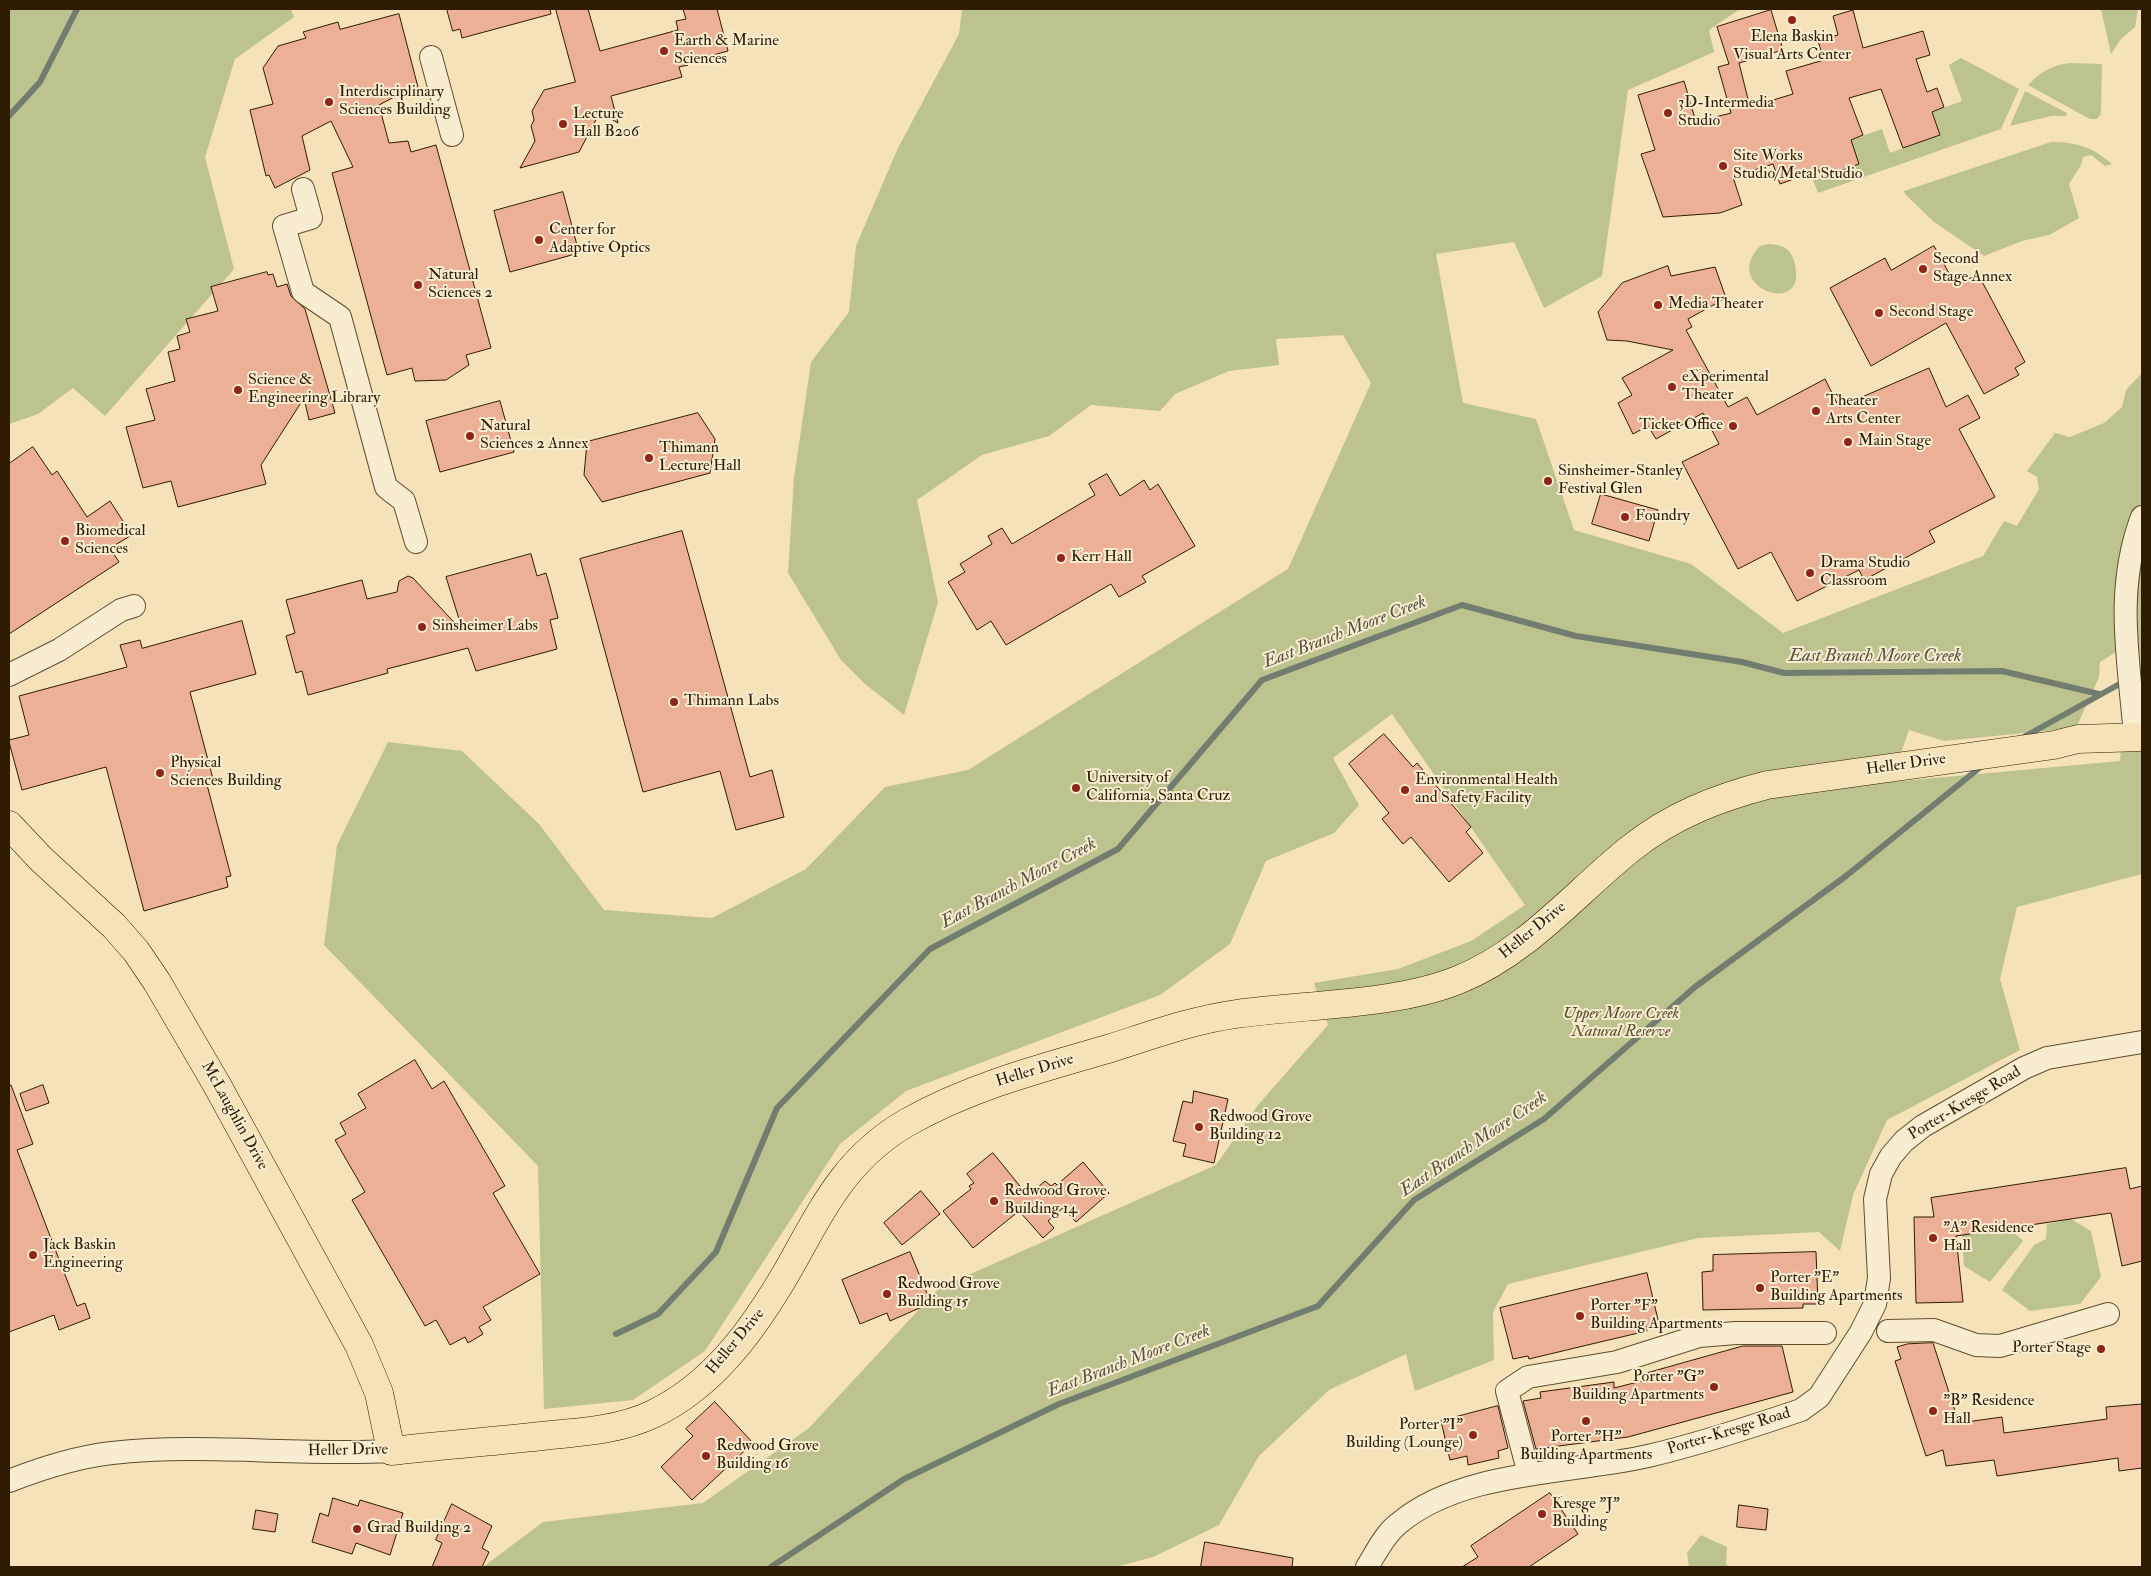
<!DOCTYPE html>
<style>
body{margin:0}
#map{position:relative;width:2151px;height:1576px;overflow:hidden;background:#f5e2b8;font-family:"IM FELL Double Pica",serif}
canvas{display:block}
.frame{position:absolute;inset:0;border:10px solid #2f1b01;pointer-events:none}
</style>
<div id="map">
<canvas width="2151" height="1576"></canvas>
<div class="frame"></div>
</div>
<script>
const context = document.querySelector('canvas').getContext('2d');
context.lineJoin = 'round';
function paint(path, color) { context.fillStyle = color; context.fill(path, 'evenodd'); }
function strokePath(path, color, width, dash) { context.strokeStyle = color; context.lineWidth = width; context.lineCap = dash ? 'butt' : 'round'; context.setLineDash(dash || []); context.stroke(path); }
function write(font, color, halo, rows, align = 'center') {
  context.font = font + ' "IM FELL Double Pica",serif'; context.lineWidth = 4; context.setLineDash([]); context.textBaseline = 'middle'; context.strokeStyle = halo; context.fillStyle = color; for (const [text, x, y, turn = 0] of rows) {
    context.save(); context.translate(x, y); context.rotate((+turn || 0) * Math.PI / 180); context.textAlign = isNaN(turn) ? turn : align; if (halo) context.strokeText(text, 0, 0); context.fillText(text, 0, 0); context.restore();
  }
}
const green = new Path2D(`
 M 9,9 L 291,9 L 294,17 L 235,59 L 205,157 L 234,269 L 105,416 L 73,388 L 38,414 L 9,424 Z
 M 962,9 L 1740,9 L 1709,30 L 1714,52 L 1628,90 L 1602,276 L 1544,308 L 1514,242 L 1436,254 L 1463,403 L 1536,419 L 1574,530 L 1691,564 L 1783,633 L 1983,556 L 2004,521 L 2017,526 L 2039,489 L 2037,477 L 2027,471 L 2055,433 L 2070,437 L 2104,423 L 2122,407 L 2126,390 L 2142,373 L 2142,874 L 2017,907 L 2000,979 L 2020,1050 L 1887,1120 L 1853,1195 L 1840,1251 L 1819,1232 L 1698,1238 L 1508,1284 L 1493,1312 L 1494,1360 L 1415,1391 L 1406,1354 L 1329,1390 L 1259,1456 L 1219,1525 L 1153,1557 L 1116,1567 L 483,1567 L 543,1522 L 703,1503 L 809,1428 L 939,1288 L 1216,1165 L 1258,1105 L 1328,1025 L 1314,983 L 1398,969 L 1471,941 L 1525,905 L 1392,714 L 1333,758 L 1359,805 L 1334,833 L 1266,861 L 1230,944 L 1160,995 L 906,1091 L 840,1144 L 705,1351 L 633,1400 L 544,1409 L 538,1166 L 324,945 L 337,845 L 388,742 L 462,751 L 539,824 L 604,910 L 712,918 L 806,869 L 885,787 L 968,770 L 1288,569 L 1371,383 L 1343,335 L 1276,339 L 1279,365 L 1229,371 L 1175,394 L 1160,411 L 1091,405 L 1049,436 L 982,455 L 917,500 L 938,602 L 904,715 L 864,683 L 841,660 L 788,573 L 794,478 L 811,362 L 849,312 L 856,246 L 898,148 L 959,34 ZM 2129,644 L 2120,761 L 1891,782 L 1909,730 L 1944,741 L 2076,728 L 2099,677 L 2100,662 Z
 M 2101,9 L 2138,9 L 2135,27 L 2121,39 L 2111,54 Z
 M 1961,58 L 2019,89 L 2001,129 L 1818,193 L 1813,180 L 1859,164 L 1851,140 L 1882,129 L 1890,153 L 1940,135 L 1932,112 L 1962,101 L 1949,65 Z
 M 2070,63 L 2102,64 L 2101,114 L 2097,119 L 2090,119 L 2028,85 C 2040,72 2052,65 2070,63 Z
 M 2025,91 L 2067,113 L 2066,116 L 2051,116 L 2010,126 Z
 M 2051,142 C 2076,142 2093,147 2112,164 L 2105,166 L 2091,155 L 2083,157 L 2081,165 L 2069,184 L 2079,218 L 2049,235 L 2022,241 L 1984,256 L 1934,222 L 1905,194 L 1904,191 Z
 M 1768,244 C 1779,244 1789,247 1793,258 C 1815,321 1718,289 1760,246 Z
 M 2071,1219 L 2091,1231 L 2101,1277 L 2080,1304 L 2030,1311 L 2002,1290 L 2034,1245 L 2046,1239 L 2047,1224 Z
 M 2008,1227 L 2023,1241 L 1990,1282 L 1964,1266 L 1962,1235 Z
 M 1701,1535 L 1727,1547 L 1726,1565 L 1733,1567 L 1689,1567 L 1687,1553 Z`);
const stream = new Path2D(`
 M 9,116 L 40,82 L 77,9
 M 2022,738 L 2125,681
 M 616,1334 L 658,1314 L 716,1252 L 777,1108 L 930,949 L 1118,849 L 1262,680 L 1462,605 L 1576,636 L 1742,662 L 1784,673 L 2002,671 L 2099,694
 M 771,1567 L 904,1479 L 1059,1404 L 1318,1306 L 1414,1200 L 1544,1119 L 1695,987 L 1846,876 L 1983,765`);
const building = new Path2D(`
 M 447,9 L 550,9 L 551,14 L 462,38 L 460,29 L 453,31 Z
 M 556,9 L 588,9 L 600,51 L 678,30 L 676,21 L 686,19 L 683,9 L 717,9 L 728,51 L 687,62 L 688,65 L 679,67 L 682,77 L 611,96 L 618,123 L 600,112 L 579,152 L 520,168 L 535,141 L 531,126 L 534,120 L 532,111 L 544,90 L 575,82 Z
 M 1771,10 L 1783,50 L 1739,63 L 1750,107 L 1793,94 L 1786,71 L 1824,60 L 1818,41 L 1838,35 L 1833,16 L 1853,10 L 1863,48 L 1923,31 L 1930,55 L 1916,59 L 1927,92 L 1937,88 L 1944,107 L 1932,112 L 1940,135 L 1903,148 L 1881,89 L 1849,98 L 1863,135 L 1851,140 L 1859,164 L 1822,178 L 1819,170 L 1780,184 L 1773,164 L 1733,177 L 1742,205 L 1720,213 L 1663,217 L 1641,154 L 1655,150 L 1638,95 L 1684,81 L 1696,122 L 1731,113 L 1718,67 L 1729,64 L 1717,27 Z
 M 399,14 L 419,91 L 396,96 L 379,105 L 389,143 L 408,141 L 411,152 L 436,145 L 491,348 L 466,355 L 469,365 L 446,380 L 415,381 L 412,368 L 387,375 L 332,173 L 353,167 L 331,121 L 302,136 L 310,170 L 275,188 L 269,175 L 266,176 L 250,110 L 273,104 L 263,68 L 278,46 L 306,38 L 303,32 L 338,22 L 340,29 Z
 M 563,192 L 579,253 L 510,272 L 494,211 Z
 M 1934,246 L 1956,286 L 1978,274 L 2025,362 L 2015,368 L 2019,375 L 1984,394 L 1946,323 L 1871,366 L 1830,288 L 1885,258 L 1891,270 Z
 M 1668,266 L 1671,276 L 1715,267 L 1726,298 L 1688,319 L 1692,327 L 1686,330 L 1728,407 L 1747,397 L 1757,415 L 1825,379 L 1839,407 L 1929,368 L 1946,407 L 1968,395 L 1980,418 L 1959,429 L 1995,497 L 1929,531 L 1935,542 L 1864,580 L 1859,570 L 1797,601 L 1771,552 L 1738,569 L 1682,462 L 1719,444 L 1703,413 L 1656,439 L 1648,426 L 1633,434 L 1618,403 L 1632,395 L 1622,378 L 1673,350 L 1627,341 L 1607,340 L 1598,312 L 1622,283 Z
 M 267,272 L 268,275 L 273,274 L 277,287 L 287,284 L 291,296 L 305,309 L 335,413 L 309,420 L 304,398 L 261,465 L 266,484 L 178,507 L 171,481 L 143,488 L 126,427 L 155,420 L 146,389 L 175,381 L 168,352 L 180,349 L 177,336 L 190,332 L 186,319 L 218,311 L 211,287 Z
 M 500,401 L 514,452 L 440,472 L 426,421 Z
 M 698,413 L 715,439 L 710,473 L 602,502 L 584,475 L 587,442 Z
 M 33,447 L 52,475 L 57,471 L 87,517 L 110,501 L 132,535 L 110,548 L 119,562 L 9,634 L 9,464 Z
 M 1107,474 L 1120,496 L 1144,480 L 1150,490 L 1158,484 L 1195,546 L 1142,576 L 1146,582 L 1119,597 L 1111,584 L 1006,645 L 991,621 L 977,630 L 948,582 L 965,572 L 960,564 L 992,544 L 988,536 L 1002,528 L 1012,544 L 1095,495 L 1089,484 Z
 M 1601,494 L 1658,510 L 1649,541 L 1592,524 Z
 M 682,531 L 750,777 L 772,770 L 784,817 L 736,830 L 720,771 L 643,792 L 580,559 Z
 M 531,554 L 537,576 L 546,573 L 550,587 L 558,618 L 550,620 L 557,649 L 476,671 L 468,648 L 387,669 L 388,673 L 308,695 L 302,671 L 296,673 L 286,636 L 295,633 L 286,600 L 362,580 L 367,599 L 397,592 L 399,581 L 408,576 L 413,578 L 463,632 L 446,577 Z
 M 242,621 L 256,674 L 190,692 L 213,779 L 206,781 L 231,876 L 226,877 L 228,887 L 144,911 L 106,767 L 22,790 L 9,742 L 9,740 L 29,735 L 19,696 L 127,667 L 120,645 L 140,640 L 142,648 Z
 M 1384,734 L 1413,767 L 1417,763 L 1471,827 L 1466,832 L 1483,853 L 1449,882 L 1411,837 L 1403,844 L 1382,819 L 1389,813 L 1349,764 Z
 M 415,1060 L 432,1089 L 444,1081 L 505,1186 L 493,1193 L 540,1274 L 483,1307 L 491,1320 L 479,1327 L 483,1334 L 468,1343 L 465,1337 L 450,1345 L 436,1320 L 425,1326 L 352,1200 L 365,1192 L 335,1140 L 346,1134 L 340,1123 L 366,1108 L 358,1094 Z
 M 9,1085 L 11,1085 L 33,1144 L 17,1150 L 77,1306 L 85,1303 L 90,1318 L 59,1330 L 54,1315 L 9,1332 Z
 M 43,1085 L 49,1103 L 26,1111 L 20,1094 Z
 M 1194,1091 L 1228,1099 L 1214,1163 L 1183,1156 L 1186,1144 L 1173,1141 L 1183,1101 L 1192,1103 Z
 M 993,1153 L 1028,1196 L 1045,1181 L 1051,1186 L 1055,1183 L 1057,1185 L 1083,1162 L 1109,1193 L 1076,1222 L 1063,1208 L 1048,1221 L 1054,1228 L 1043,1238 L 1019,1211 L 973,1248 L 943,1211 L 971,1189 L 969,1186 L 974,1183 L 967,1174 Z
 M 2126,1168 L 2130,1189 L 2142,1186 L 2142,1261 L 2122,1266 L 2111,1213 L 1956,1236 L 1963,1302 L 1916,1303 L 1914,1217 L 1934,1217 L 1931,1198 Z
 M 921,1191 L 940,1214 L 902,1245 L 884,1223 Z
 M 910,1252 L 931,1303 L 890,1321 L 887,1313 L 860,1324 L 842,1280 Z
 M 1816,1252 L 1818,1304 L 1803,1304 L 1803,1308 L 1703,1310 L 1702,1272 L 1713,1271 L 1713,1255 Z
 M 1647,1273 L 1659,1324 L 1646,1327 L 1647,1331 L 1600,1342 L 1529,1359 L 1528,1356 L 1513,1359 L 1500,1308 Z
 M 1933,1343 L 1959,1423 L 2002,1417 L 2004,1433 L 2107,1419 L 2106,1407 L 2142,1404 L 2142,1468 L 2119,1471 L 2118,1458 L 1997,1476 L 1994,1460 L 1946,1466 L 1943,1450 L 1926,1456 L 1895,1361 L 1901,1359 L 1897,1347 L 1907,1344 Z
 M 1743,1346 L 1782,1346 L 1793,1392 L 1628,1437 L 1536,1449 L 1523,1401 L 1541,1398 L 1540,1392 L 1614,1382 L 1614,1388 L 1650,1379 L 1648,1373 Z
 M 715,1402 L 753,1443 L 692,1500 L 661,1467 L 693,1436 L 686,1429 Z
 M 1498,1406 L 1508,1448 L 1498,1451 L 1499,1458 L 1468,1465 L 1467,1456 L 1450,1460 L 1441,1421 Z
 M 1550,1493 L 1578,1534 L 1529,1567 L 1462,1567 L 1478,1557 L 1471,1546 Z
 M 333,1498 L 358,1506 L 360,1500 L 403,1513 L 390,1555 L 356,1543 L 352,1554 L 312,1542 L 320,1513 L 328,1516 Z
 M 452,1504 L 492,1526 L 482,1548 L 489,1552 L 482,1567 L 432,1567 L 442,1543 L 436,1540 Z
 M 1739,1505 L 1768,1509 L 1766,1530 L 1737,1527 Z
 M 256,1510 L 278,1514 L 275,1532 L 253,1529 Z
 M 1205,1542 L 1293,1558 L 1292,1567 L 1201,1567 Z`);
const minor = new Path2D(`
 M 431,57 L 452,135
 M 303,189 L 311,218 L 284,226 L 303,292 L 340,317 L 386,487 L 404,501 L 416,542
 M 9,675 L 59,650 L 121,610 L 134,606
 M 2135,736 C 2129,660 2114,591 2142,517
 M 1888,1331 L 1934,1330 L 1976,1345 L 2000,1346 L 2108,1314
 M 1529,1474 L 1507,1391 L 1528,1377 L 1617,1362 L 1699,1336 L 1736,1333 L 1825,1333
 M 9,1481 C 42,1468 77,1457 112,1453 C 204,1443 298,1456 391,1451
 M 1367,1567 C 1376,1553 1384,1535 1398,1524 C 1461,1470 1569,1474 1648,1456 C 1700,1444 1751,1427 1801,1410 L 1819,1397 L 1861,1332 L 1875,1304 L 1879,1278 L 1875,1199 L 1881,1174 L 1891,1156 L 1904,1141 L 1923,1126 L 2024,1068 L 2047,1058 L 2142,1042`);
const major = new Path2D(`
 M 9,825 L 41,859 L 114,926 L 136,951 L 157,982 L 217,1085 L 359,1345 L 379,1393 L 391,1451 C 444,1445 498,1441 551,1435 C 585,1432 622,1429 653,1414 C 714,1385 755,1327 788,1270 C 822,1210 845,1158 908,1122 C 972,1086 1042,1068 1111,1048 C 1152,1035 1193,1020 1236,1014 C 1305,1004 1393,1006 1458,980 C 1526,953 1574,894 1630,849 C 1671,816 1717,798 1767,785 L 2054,745 L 2078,739 L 2142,737`);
const markers = [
 [1792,20,5,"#8f2418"],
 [664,51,5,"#8f2418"],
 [329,102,5,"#8f2418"],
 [1668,113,5,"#8f2418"],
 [563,124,5,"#8f2418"],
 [1723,166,5,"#8f2418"],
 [539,240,5,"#8f2418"],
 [1923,269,5,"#8f2418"],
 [418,285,5,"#8f2418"],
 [1658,305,5,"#8f2418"],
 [1879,313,5,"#8f2418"],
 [1672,387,5,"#8f2418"],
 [238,390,5,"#8f2418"],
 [1816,411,5,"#8f2418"],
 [1733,426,5,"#8f2418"],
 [470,436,5,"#8f2418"],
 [1848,442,5,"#8f2418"],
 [649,458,5,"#8f2418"],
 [1548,481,5,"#8f2418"],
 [1625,517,5,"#8f2418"],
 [65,541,5,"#8f2418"],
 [1061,558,5,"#8f2418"],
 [1810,573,5,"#8f2418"],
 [422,627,5,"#8f2418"],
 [674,702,5,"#8f2418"],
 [160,773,5,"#8f2418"],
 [1076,788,5,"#8f2418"],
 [1405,790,5,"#8f2418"],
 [1199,1127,5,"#8f2418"],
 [994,1201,5,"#8f2418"],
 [1933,1238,5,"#8f2418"],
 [33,1255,5,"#8f2418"],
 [1760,1288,5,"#8f2418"],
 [887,1294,5,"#8f2418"],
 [1580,1316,5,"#8f2418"],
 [2101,1349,5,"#8f2418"],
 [1714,1387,5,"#8f2418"],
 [1933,1411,5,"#8f2418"],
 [1586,1421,5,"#8f2418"],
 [1473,1435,5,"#8f2418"],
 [706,1456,5,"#8f2418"],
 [1542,1514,5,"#8f2418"],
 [357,1529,5,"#8f2418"]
];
const poiNames = [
 ["Elena Baskin",1792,38,"center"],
 ["Visual Arts Center",1792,56,"center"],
 ["Earth & Marine",674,42],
 ["Sciences",674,60],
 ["Interdisciplinary",339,93],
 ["Sciences Building",339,111],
 ["3D-Intermedia",1678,104],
 ["Studio",1678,122],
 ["Lecture",573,115],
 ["Hall B206",573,133],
 ["Site Works",1733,157],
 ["Studio/Metal Studio",1733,175],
 ["Center for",549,231],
 ["Adaptive Optics",549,249],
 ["Second",1933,260],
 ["Stage Annex",1933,278],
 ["Natural",428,276],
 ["Sciences 2",428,294],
 ["Media Theater",1668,305],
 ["Second Stage",1889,313],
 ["eXperimental",1682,378],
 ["Theater",1682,396],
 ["Science &",248,381],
 ["Engineering Library",248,399],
 ["Theater",1826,402],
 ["Arts Center",1826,420],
 ["Ticket Office",1723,426,"right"],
 ["Natural",480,427],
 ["Sciences 2 Annex",480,445],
 ["Main Stage",1858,442],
 ["Thimann",659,449],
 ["Lecture Hall",659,467],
 ["Sinsheimer-Stanley",1558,472],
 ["Festival Glen",1558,490],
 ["Foundry",1635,517],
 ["Biomedical",75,532],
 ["Sciences",75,550],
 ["Kerr Hall",1071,558],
 ["Drama Studio",1820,564],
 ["Classroom",1820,582],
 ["Sinsheimer Labs",432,627],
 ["Thimann Labs",684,702],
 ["Physical",170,764],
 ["Sciences Building",170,782],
 ["University of",1086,779],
 ["California, Santa Cruz",1086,797],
 ["Environmental Health",1415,781],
 ["and Safety Facility",1415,799],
 ["Redwood Grove",1209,1118],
 ["Building 12",1209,1136],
 ["Redwood Grove",1004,1192],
 ["Building 14",1004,1210],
 ["\"A\" Residence",1943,1229],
 ["Hall",1943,1247],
 ["Jack Baskin",43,1246],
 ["Engineering",43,1264],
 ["Porter \"E\"",1770,1279],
 ["Building Apartments",1770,1297],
 ["Redwood Grove",897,1285],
 ["Building 15",897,1303],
 ["Porter \"F\"",1590,1307],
 ["Building Apartments",1590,1325],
 ["Porter Stage",2091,1349,"right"],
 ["Porter \"G\"",1704,1378,"right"],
 ["Building Apartments",1704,1396,"right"],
 ["\"B\" Residence",1943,1402],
 ["Hall",1943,1420],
 ["Porter \"I\"",1463,1426,"right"],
 ["Building (Lounge)",1463,1444,"right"],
 ["Porter \"H\"",1586,1438,"center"],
 ["Building Apartments",1586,1456,"center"],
 ["Redwood Grove",716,1447],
 ["Building 16",716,1465],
 ["Kresge \"J\"",1552,1505],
 ["Building",1552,1523],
 ["Grad Building 2",367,1529]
];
const streetNames = [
 ["Heller Drive",1906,765,-8],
 ["Heller Drive",1533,931,-39],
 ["Heller Drive",1035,1071,-17],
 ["Porter-Kresge Road",1965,1104,-31],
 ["McLaughlin Drive",234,1116,61],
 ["Heller Drive",736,1342,-50],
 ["Porter-Kresge Road",1729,1432,-17],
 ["Heller Drive",348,1451,-1]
];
const parkNames = [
 ["Upper Moore Creek",1621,1015],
 ["Natural Reserve",1621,1033]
];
const waterNames = [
 ["East Branch Moore Creek",1345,633,-21],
 ["East Branch Moore Creek",1875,657],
 ["East Branch Moore Creek",1019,884,-28],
 ["East Branch Moore Creek",1474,1145,-34],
 ["East Branch Moore Creek",1129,1362,-21]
];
paint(green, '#bcc38f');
strokePath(stream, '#727c6f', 6);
paint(building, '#ecb097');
strokePath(building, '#2f1b01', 1);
strokePath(minor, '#604d2f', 24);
strokePath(major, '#2f1b01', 29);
strokePath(minor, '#f8ecd1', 22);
strokePath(major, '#f5e2b8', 28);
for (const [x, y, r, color] of markers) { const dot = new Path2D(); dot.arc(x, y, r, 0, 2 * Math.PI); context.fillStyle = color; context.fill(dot); strokePath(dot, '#f8ecd1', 2); }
write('16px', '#2f1b01', '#f8ecd1', poiNames, 'left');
write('16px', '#2f1b01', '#f8ecd1', streetNames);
write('italic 16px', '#594d2c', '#f8ecd1', parkNames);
write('italic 18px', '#565341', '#f8ecd1', waterNames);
</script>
